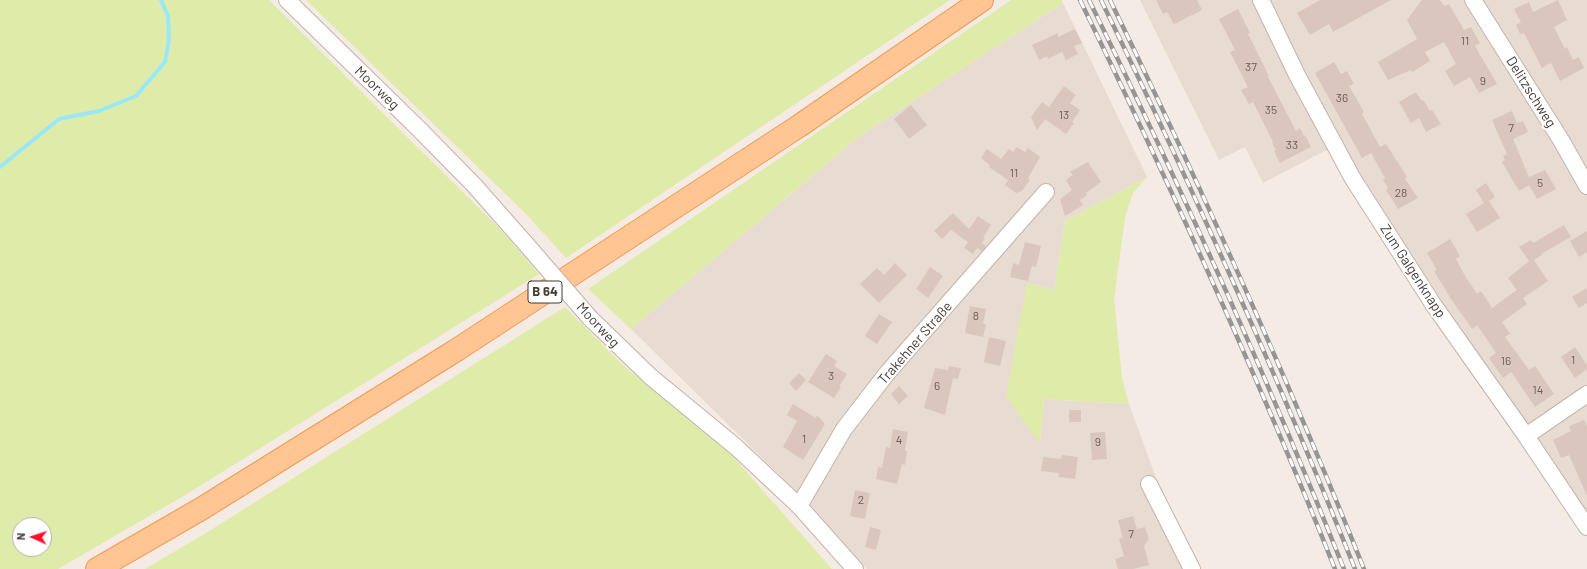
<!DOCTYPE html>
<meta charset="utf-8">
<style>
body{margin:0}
#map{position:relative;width:1587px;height:569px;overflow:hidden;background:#f4ebe4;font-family:Barlow,sans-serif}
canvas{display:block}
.north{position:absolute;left:12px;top:517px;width:40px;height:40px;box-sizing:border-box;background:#fff;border:1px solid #b5b0ae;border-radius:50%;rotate:273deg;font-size:11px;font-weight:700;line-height:16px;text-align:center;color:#473a34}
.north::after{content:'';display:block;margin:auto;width:14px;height:18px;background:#ff1028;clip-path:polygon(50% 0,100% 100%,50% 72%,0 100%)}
</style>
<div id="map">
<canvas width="1587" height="569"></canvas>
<div class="north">N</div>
</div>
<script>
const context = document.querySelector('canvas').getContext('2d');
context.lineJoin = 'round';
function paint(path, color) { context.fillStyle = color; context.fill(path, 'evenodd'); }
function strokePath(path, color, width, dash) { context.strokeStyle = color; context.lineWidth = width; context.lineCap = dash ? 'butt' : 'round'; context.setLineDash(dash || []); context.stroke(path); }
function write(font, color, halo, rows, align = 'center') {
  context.font = font + ' Barlow,sans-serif'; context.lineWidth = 4; context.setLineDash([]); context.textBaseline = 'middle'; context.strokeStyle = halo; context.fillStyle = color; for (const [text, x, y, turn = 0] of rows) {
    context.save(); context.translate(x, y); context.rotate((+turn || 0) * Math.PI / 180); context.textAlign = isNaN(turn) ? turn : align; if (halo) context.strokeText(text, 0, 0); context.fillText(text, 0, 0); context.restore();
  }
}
const residential = new Path2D(`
 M 1140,0 L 1587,0 L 1587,512 L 1439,297 L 1360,176 L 1340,143 L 1263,183 L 1245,147 L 1219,160 Z
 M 1063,3 L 1147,177 L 1065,221 L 1054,290 L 1027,283 L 1040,443 L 1044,399 L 1129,404 L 1156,478 L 1199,569 L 867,569 L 812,507 L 631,329 L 861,135 Z`);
const green = new Path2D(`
 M 0,0 L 269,0 L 503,232 L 539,274 L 187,494 L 58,569 L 0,569 ZM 20,525 L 44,525 L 44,549 L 20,549 Z
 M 306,0 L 950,0 L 566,258 L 525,213 Z
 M 1011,0 L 1062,0 L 1063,3 L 861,135 L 631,329 L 588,289 Z
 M 1147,177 L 1133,193 L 1125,218 L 1114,299 L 1122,378 L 1129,404 L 1044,399 L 1040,444 L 1006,396 L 1027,283 L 1054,290 L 1065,221 Z
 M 565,307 L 624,366 L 728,451 L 832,569 L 145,569 L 206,533 Z`);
const stream = new Path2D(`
 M 0,167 L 59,119 L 99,111 L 136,96 L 165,62 L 169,39 L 168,16 L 161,0`);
const building = new Path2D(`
 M 1156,0 L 1197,0 L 1202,10 L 1174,24 L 1167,12 L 1163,14 Z
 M 1320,0 L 1391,0 L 1333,32 L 1329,24 L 1310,35 L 1297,13 Z
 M 1422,0 L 1440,0 L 1444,6 L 1449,4 L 1464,30 L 1471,27 L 1480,43 L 1475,46 L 1497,84 L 1479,93 L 1470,77 L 1454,86 L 1445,71 L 1456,64 L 1444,42 L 1425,52 L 1430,61 L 1412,72 L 1411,70 L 1388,80 L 1378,62 L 1417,39 L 1407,20 Z
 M 1558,0 L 1567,20 L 1554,27 L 1565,49 L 1567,47 L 1573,60 L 1579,57 L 1584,68 L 1560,81 L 1551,63 L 1542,68 L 1524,33 L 1520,34 L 1516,25 L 1521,22 L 1514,9 L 1529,2 L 1533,12 Z
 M 1238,9 L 1250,33 L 1248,34 L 1269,76 L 1268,77 L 1296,131 L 1300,128 L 1304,136 L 1305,135 L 1311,147 L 1280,163 L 1274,151 L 1276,150 L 1272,143 L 1273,142 L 1253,102 L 1249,104 L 1241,90 L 1248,87 L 1230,52 L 1235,50 L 1219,19 Z
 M 1075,29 L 1082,43 L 1074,46 L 1078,54 L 1066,60 L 1062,52 L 1048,59 L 1047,56 L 1039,60 L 1032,45 L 1058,33 L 1058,37 Z
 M 1334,62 L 1341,74 L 1347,71 L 1354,84 L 1349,86 L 1364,112 L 1362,114 L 1380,147 L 1386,144 L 1407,177 L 1405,179 L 1418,198 L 1398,209 L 1386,190 L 1388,188 L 1383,180 L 1385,178 L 1371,153 L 1362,158 L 1315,73 Z
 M 1064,86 L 1076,95 L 1070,103 L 1080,110 L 1072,122 L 1074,123 L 1066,134 L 1045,119 L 1037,130 L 1031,117 L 1042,102 L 1049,107 Z
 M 1416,92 L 1421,100 L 1424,101 L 1430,111 L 1432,110 L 1441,124 L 1426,132 L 1419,118 L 1411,123 L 1399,102 Z
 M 911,105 L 927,125 L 909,139 L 894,119 Z
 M 1512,111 L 1517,123 L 1523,121 L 1528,132 L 1513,139 L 1529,177 L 1545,170 L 1556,189 L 1537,199 L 1529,185 L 1519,191 L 1502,162 L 1505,160 L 1503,156 L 1507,154 L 1492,120 Z
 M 1017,147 L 1025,152 L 1028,148 L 1040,157 L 1028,178 L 1030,180 L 1022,191 L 1016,193 L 1005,185 L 1008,180 L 989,167 L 990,165 L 981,158 L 987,149 L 1001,159 L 1009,149 L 1013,152 Z
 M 1088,162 L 1101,182 L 1086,193 L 1087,195 L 1080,200 L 1083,205 L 1065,216 L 1060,199 L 1072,190 L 1066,180 L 1073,175 L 1070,172 Z
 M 1486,183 L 1495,197 L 1489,201 L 1500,218 L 1477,232 L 1466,214 L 1484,203 L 1476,190 Z
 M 953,213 L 969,229 L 978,216 L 991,225 L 983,237 L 985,238 L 982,243 L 986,246 L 982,251 L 977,248 L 973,254 L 964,248 L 968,242 L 951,230 L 942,239 L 934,231 Z
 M 1564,225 L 1571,237 L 1541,254 L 1542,255 L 1534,260 L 1548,281 L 1523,298 L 1527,304 L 1502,322 L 1510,334 L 1505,337 L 1529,370 L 1535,366 L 1554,394 L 1535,407 L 1511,372 L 1503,378 L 1489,358 L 1496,353 L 1477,325 L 1472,329 L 1451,299 L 1434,271 L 1437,270 L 1427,253 L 1450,239 L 1460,256 L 1456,259 L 1464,274 L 1477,294 L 1481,291 L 1492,308 L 1517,290 L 1508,278 L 1529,261 L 1519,247 L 1531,240 L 1533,243 Z
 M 1587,231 L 1587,252 L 1579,257 L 1570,241 Z
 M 1025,242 L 1041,246 L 1036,267 L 1032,266 L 1028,281 L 1010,277 L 1013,263 L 1019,265 Z
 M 895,263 L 907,275 L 879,303 L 860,284 L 877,268 L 884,275 Z
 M 930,267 L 943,276 L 928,298 L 916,289 Z
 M 1587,288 L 1587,303 L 1579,308 L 1572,297 Z
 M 970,306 L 986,309 L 983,324 L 986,324 L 983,337 L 965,333 Z
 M 879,314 L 892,322 L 877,344 L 865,336 Z
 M 989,337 L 1006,341 L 1000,366 L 984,362 Z
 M 1575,347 L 1587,365 L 1587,369 L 1575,378 L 1561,357 Z
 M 826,354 L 837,361 L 834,366 L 847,374 L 839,386 L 841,387 L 834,398 L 808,382 Z
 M 949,366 L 961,368 L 958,379 L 953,378 L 945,415 L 924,408 L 935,368 L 948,370 Z
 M 799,373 L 806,380 L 796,391 L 789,383 Z
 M 899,386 L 908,396 L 899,404 L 891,394 Z
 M 793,404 L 816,418 L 817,415 L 825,424 L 803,460 L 783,447 L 797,421 L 787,415 Z
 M 1069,410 L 1081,410 L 1081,422 L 1069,422 Z
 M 1584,420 L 1587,427 L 1587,496 L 1569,455 L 1561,458 L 1553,440 L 1571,431 L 1569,426 Z
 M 893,429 L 908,432 L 905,451 L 907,451 L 905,465 L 902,464 L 897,484 L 876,479 L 878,467 L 882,468 L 886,447 L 890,448 Z
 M 1105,432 L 1107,459 L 1092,460 L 1090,433 Z
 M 1062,455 L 1078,457 L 1075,479 L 1058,477 L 1059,473 L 1041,471 L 1043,457 L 1061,459 Z
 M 855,490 L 870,493 L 865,519 L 850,516 Z
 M 1133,516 L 1137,529 L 1145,527 L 1149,539 L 1144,546 L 1149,565 L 1133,569 L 1118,569 L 1115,559 L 1124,556 L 1119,539 L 1123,538 L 1118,520 Z
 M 870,527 L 881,530 L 876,550 L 865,547 Z`);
const minor = new Path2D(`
 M 287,0 L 419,129 L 474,185 L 526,244
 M 1261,0 L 1297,75 L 1353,179 L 1433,304 L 1526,436 L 1587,527
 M 1473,0 L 1561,140 L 1587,186
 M 590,318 L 651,377 L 736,447 L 799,506 L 855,569
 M 1526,436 L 1587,394
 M 1149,484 L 1192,569
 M 799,506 L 844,429 L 888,372 L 1046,192`);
const primary = new Path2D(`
 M 97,569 L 201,509 L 455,351 L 799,126 L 982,0`);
const rail = new Path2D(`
 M 1080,0 C 1171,187 1258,376 1335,569
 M 1089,0 C 1181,187 1267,376 1344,569
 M 1101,0 C 1192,187 1278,376 1355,569
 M 1110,0 C 1201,187 1287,376 1364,569`);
const minorBridge = new Path2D(`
 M 526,244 L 590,318`);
const numberNames = [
 ["11",1465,41],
 ["37",1251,67],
 ["9",1483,81],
 ["36",1342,98],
 ["35",1271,110],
 ["13",1064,115],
 ["7",1511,128],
 ["33",1292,145],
 ["11",1014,173],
 ["5",1540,183],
 ["28",1401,193],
 ["8",976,316],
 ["1",1573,360],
 ["16",1506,361],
 ["3",831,376],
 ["6",937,386],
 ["14",1538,390],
 ["1",804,439],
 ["4",899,440],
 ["9",1098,442],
 ["2",861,500],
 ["7",1131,534]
];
const shields = [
 [545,292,34]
];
const shieldNames = [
 ["B 64",545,292]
];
const streetNames = [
 ["Moorweg",377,88,44],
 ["Delitzschweg",1531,92,58],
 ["Zum Galgenknapp",1413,271,57],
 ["Moorweg",598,325,47],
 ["Trakehner Straße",915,343,-49]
];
paint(residential, '#e8dcd2');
paint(green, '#dfeca9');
strokePath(stream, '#9ae8f7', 4);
paint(building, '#dac6bc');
strokePath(minor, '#c3b3a9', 18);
strokePath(primary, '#ef9c57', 24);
strokePath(minor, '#fff', 16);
strokePath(primary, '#ffc592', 22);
strokePath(rail, '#959595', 4.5);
strokePath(rail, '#fff', 3, [9]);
strokePath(minorBridge, '#c3b3a9', 18, []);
strokePath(minorBridge, '#fff', 16);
write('12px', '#6c5d56', null, numberNames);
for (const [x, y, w] of shields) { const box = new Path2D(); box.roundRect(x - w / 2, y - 11, w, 22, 3); context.fillStyle = '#fff'; context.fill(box); strokePath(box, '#473a34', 1); }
write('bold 13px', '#473a34', null, shieldNames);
write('14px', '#473a34', '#fff', streetNames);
</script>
